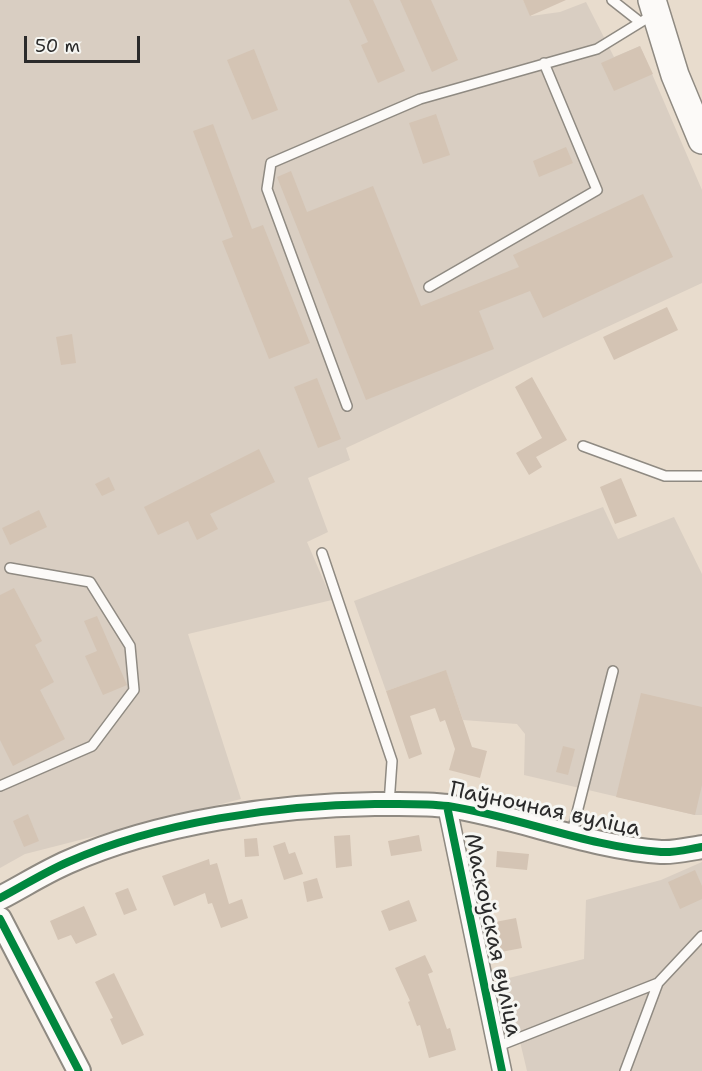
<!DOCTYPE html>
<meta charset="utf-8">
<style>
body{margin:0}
#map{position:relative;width:702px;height:1071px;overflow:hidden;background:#e8dccd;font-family:"Shantell Sans",sans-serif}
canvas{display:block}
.scale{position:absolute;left:24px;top:36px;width:116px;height:27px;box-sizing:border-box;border:3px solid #2b2b2b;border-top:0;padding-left:8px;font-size:18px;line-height:21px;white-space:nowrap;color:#2b2b2b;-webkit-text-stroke:4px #f6f6f2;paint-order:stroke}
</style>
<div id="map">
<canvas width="702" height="1071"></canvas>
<div class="scale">50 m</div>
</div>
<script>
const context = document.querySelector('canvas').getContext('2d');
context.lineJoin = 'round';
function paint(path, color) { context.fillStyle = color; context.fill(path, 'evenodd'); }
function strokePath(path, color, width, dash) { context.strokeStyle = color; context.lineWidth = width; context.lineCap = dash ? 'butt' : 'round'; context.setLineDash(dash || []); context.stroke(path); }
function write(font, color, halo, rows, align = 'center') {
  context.font = font + ' "Shantell Sans",sans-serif'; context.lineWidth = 6; context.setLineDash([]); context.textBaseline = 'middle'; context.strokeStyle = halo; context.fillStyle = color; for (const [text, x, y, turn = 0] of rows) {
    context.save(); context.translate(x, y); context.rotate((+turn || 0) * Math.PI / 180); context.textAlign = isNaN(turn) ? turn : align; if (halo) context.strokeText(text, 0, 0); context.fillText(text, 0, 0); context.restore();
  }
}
const industrial = new Path2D(`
 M 0,0 L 523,0 L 531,16 L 560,12 L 586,2 L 614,57 L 640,46 L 702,190 L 702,283 L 346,448 L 350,460 L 308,478 L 328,532 L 307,542 L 332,600 L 188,634 L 241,799 L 25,854 L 0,868 Z
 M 603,507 L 618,539 L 674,517 L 702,574 L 702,815 L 695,815 L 524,775 L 525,734 L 517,724 L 463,720 L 446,671 L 386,691 L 354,601 Z
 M 702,862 L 702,1071 L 527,1071 L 505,979 L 584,959 L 586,900 L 661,880 Z`);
const building = new Path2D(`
 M 349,0 L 373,0 L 405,71 L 378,83 L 361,45 L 368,42 Z
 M 400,0 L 431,0 L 458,60 L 432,72 Z
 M 523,0 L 566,0 L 530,16 Z
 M 640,46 L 653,74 L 614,91 L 601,63 Z
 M 254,49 L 278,110 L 252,120 L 227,60 Z
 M 436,114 L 450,155 L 423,164 L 409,123 Z
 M 213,124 L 252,229 L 263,225 L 310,343 L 269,359 L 222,241 L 233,237 L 193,131 Z
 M 566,147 L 573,163 L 539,177 L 533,161 Z
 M 291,171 L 307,212 L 373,186 L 421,306 L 519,267 L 513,255 L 643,194 L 673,257 L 543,318 L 530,291 L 479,311 L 494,349 L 366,400 L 277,177 Z
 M 667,307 L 678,330 L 614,360 L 603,337 Z
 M 72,334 L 76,363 L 61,365 L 56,337 Z
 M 532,377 L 567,440 L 536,457 L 542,467 L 529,475 L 516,453 L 542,438 L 515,387 Z
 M 317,378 L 341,439 L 318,448 L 294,387 Z
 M 259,449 L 275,482 L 210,514 L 218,529 L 197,540 L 188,521 L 158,535 L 144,507 Z
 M 109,477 L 115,490 L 102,496 L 95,484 Z
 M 621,478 L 637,516 L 615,524 L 600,487 Z
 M 39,510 L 47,527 L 10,545 L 2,528 Z
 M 14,588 L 42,641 L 35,645 L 54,682 L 40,690 L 65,739 L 13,766 L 0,740 L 0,595 Z
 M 97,616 L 127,685 L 103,695 L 85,656 L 97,651 L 84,621 Z
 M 446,670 L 472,747 L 487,751 L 480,778 L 449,770 L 455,749 L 445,720 L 440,722 L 435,708 L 410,716 L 422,754 L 409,759 L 386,691 Z
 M 641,693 L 702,707 L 702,785 L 695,815 L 616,797 Z
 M 563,746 L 575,749 L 568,775 L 556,772 Z
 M 28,814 L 39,841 L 24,847 L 13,821 Z
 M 350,835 L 352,866 L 336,868 L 334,836 Z
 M 419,835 L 422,851 L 391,856 L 388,841 Z
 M 257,838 L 259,856 L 245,857 L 244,839 Z
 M 285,842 L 289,854 L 295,852 L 303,874 L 284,880 L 273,846 Z
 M 497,851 L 529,854 L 527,870 L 496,867 Z
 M 209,859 L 210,865 L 217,863 L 229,904 L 242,899 L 248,918 L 221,928 L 212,903 L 208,904 L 205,893 L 174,906 L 162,876 Z
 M 695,870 L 702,886 L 702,899 L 680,909 L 668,882 Z
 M 317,878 L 323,898 L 307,902 L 303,882 Z
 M 128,888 L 137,910 L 124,915 L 115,893 Z
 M 409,900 L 417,921 L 389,931 L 381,911 Z
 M 84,906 L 97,935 L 76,944 L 71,935 L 58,940 L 50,921 Z
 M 516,918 L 522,948 L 501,952 L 495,922 Z
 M 425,955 L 433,972 L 428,974 L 447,1029 L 450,1028 L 456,1050 L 429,1058 L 420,1025 L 417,1026 L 408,1002 L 410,1001 L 395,968 Z
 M 114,973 L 144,1035 L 122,1045 L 110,1019 L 113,1018 L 95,982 Z`);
const service = new Path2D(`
 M 612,0 L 640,22
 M 429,287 L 597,190 L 544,63
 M 347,406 L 267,189 L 271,163 L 420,99 L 597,49 L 654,14
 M 583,446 L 665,476 L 702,476
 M 322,553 L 392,761 L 389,804
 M 0,786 L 92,746 L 134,690 L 130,646 L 90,582 L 10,568
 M 571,836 L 613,671
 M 496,1047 L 658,983
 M 625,1071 L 658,983 L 702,936`);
const minor = new Path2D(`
 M 447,806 L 502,1071`);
const tertiary = new Path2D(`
 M 0,898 C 23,886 45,872 68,862 C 157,822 279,805 375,804 C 399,804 424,803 448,806 C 520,817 588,847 661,852 C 674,853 689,849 702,847
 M 0,919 L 79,1071`);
const secondary = new Path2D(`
 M 652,0 L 675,75 L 702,140`);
const cycleway = new Path2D(`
 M 447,806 L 502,1071
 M 0,898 C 23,886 45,872 68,862 C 157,822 279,805 375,804 C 399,804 424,803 448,806 C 520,817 588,847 661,852 C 674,853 689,849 702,847
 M 0,919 L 79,1071`);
const streetNames = [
 ["Паўночная вуліца",545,810,12],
 ["Маскоўская вуліца",492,935,78]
];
paint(industrial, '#d9cec2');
paint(building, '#d4c4b4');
strokePath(service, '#8f8a82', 12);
strokePath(minor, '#8f8a82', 21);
strokePath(tertiary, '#8f8a82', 26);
strokePath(secondary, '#8f8a82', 30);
strokePath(service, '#fcfaf8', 9);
strokePath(minor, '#fcfaf8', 18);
strokePath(tertiary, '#fcfaf8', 22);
strokePath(secondary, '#fcfaf8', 27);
strokePath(cycleway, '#00873e', 8);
write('22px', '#2b2b2b', '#f6f6f2', streetNames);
</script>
